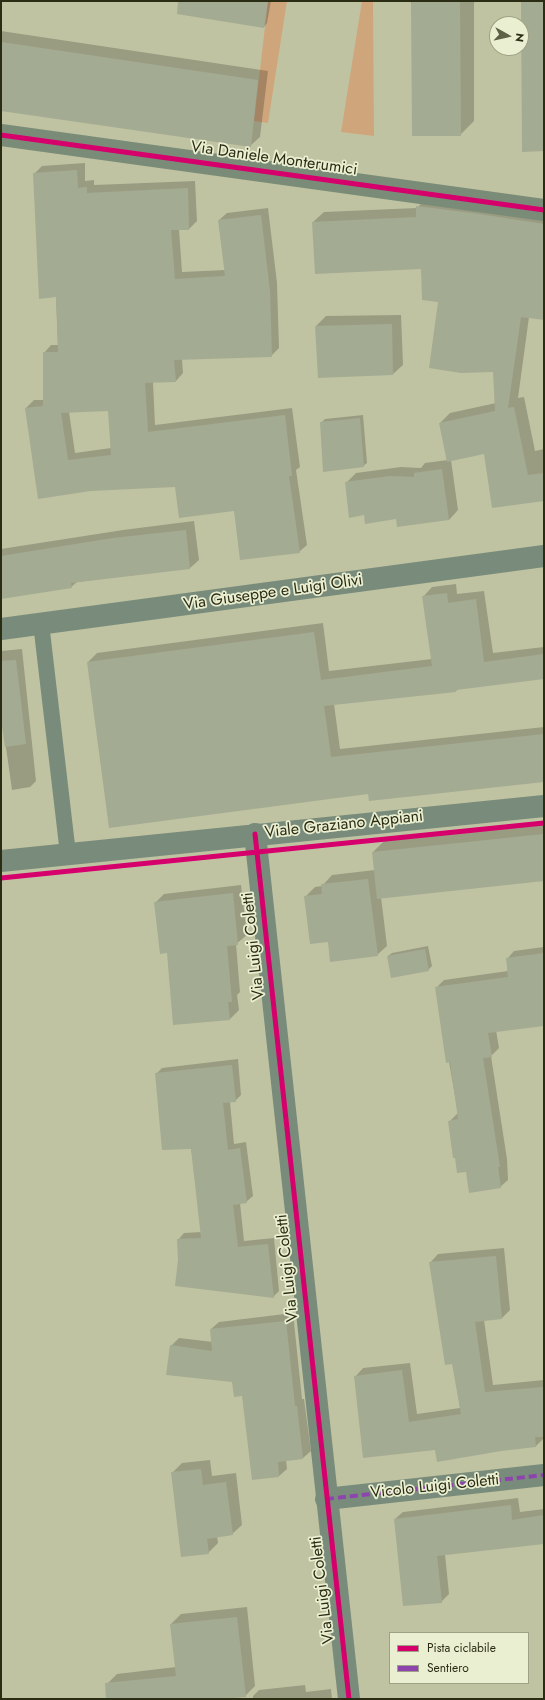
<!DOCTYPE html>
<style>
body{margin:0}
#map{position:relative;width:545px;height:1700px;overflow:hidden;background:#c0c3a2;font-family:Jost,sans-serif}
canvas{display:block}
.frame{position:absolute;inset:0;border:2px solid #2a2c14;pointer-events:none}
.legend{position:absolute;left:389px;top:1632px;width:140px;height:52px;box-sizing:border-box;background:#ebefd1;border:1px solid #9ea185;margin:0;padding:5px 7px;list-style:none;font-size:12px;color:#2a2c14}
.legend li{display:flex;align-items:center;gap:8px;height:20px}
.legend b{width:20px;border:1px solid #9ea185}
.north{position:absolute;left:489px;top:16px;width:40px;height:40px;box-sizing:border-box;background:#ebefd1;border:1px solid #9ea185;border-radius:50%;rotate:98deg;font-size:11px;font-weight:700;line-height:16px;text-align:center;color:#2a2c14}
.north::after{content:'';display:block;margin:auto;width:14px;height:18px;background:#5e6146;clip-path:polygon(50% 0,100% 100%,50% 72%,0 100%)}
</style>
<div id="map">
<canvas width="545" height="1700"></canvas>
<div class="frame"></div>
<ul class="legend">
<li><b style="height:5px;background:#d6006c"></b>Pista ciclabile</li>
<li><b style="height:5px;background:#8e44ad"></b>Sentiero</li>
</ul>
<div class="north">N</div>
</div>
<script>
const context = document.querySelector('canvas').getContext('2d');
context.lineJoin = 'round';
function paint(path, color) { context.fillStyle = color; context.fill(path, 'evenodd'); }
function strokePath(path, color, width, dash) { context.strokeStyle = color; context.lineWidth = width; context.lineCap = dash ? 'butt' : 'round'; context.setLineDash(dash || []); context.stroke(path); }
function write(font, color, halo, rows, align = 'center') {
  context.font = font + ' Jost,sans-serif'; context.lineWidth = 3.5; context.setLineDash([]); context.textBaseline = 'middle'; context.strokeStyle = halo; context.fillStyle = color; for (const [text, x, y, turn = 0] of rows) {
    context.save(); context.translate(x, y); context.rotate((+turn || 0) * Math.PI / 180); context.textAlign = isNaN(turn) ? turn : align; if (halo) context.strokeText(text, 0, 0); context.fillText(text, 0, 0); context.restore();
  }
}
const green = new Path2D(`
 M 268,1 L 287,1 L 268,123 L 254,121 Z
 M 362,1 L 373,1 L 374,136 L 341,132 Z`);
const shadow = new Path2D(`
 M 196,1 L 271,1 L 267,23 L 264,27 Z
 M 412,1 L 474,1 L 474,121 L 460,135 Z
 M 1,31 L 268,71 L 260,137 L 250,146 L 1,110 Z
 M 85,163 L 85,181 L 94,180 L 94,185 L 195,181 L 197,221 L 189,229 L 179,229 L 182,272 L 225,270 L 219,220 L 227,213 L 268,208 L 277,283 L 279,348 L 271,356 L 182,359 L 183,373 L 176,381 L 153,382 L 155,425 L 292,408 L 300,467 L 296,470 L 307,545 L 299,552 L 235,510 L 176,486 L 91,490 L 26,408 L 34,400 L 44,400 L 44,353 L 51,345 L 58,345 L 56,296 L 34,174 L 42,166 ZM 109,410 L 111,448 L 75,453 L 69,412 Z
 M 427,197 L 544,213 L 544,319 L 529,317 L 518,398 L 524,397 L 535,451 L 544,449 L 544,500 L 485,452 L 451,460 L 458,510 L 449,520 L 397,518 L 364,514 L 346,483 L 356,473 L 401,467 L 421,468 L 425,463 L 448,460 L 440,423 L 450,413 L 496,403 L 494,371 L 439,301 L 422,268 L 313,222 L 324,212 L 417,208 Z
 M 401,315 L 403,365 L 393,374 L 316,326 L 326,316 Z
 M 363,415 L 367,463 L 363,466 L 321,423 L 325,419 Z
 M 194,521 L 199,560 L 190,568 L 77,582 L 71,587 L 1,598 L 1,549 L 123,530 Z
 M 456,584 L 457,594 L 484,591 L 493,653 L 544,647 L 544,678 L 458,689 L 456,691 L 334,704 L 340,749 L 544,727 L 544,781 L 369,793 L 88,662 L 97,653 L 323,623 L 329,671 L 432,659 L 423,597 L 432,587 Z
 M 22,649 L 36,781 L 30,787 L 12,790 L 1,712 L 1,651 Z
 M 544,823 L 544,880 L 381,897 L 387,946 L 377,955 L 329,941 L 305,897 L 315,887 L 322,886 L 332,875 L 375,870 L 373,852 L 385,840 Z
 M 241,885 L 247,935 L 236,944 L 240,992 L 237,995 L 239,1010 L 230,1019 L 174,1024 L 168,952 L 155,903 L 164,894 Z
 M 428,946 L 432,966 L 428,970 L 388,956 L 392,953 Z
 M 544,947 L 544,1025 L 496,1030 L 499,1048 L 491,1056 L 507,1159 L 508,1180 L 500,1187 L 467,1171 L 450,1121 L 458,1113 L 436,988 L 444,980 L 508,971 L 507,959 L 514,951 Z
 M 238,1059 L 241,1095 L 235,1101 L 230,1102 L 234,1144 L 246,1142 L 253,1196 L 246,1202 L 240,1203 L 244,1241 L 274,1238 L 279,1291 L 273,1297 L 179,1260 L 178,1240 L 184,1233 L 202,1232 L 191,1148 L 156,1074 L 162,1068 Z
 M 504,1248 L 510,1310 L 502,1318 L 484,1320 L 493,1385 L 544,1380 L 544,1438 L 536,1446 L 501,1450 L 436,1449 L 355,1377 L 363,1368 L 410,1363 L 417,1414 L 460,1408 L 453,1362 L 430,1263 L 438,1254 Z
 M 293,1313 L 302,1399 L 304,1399 L 311,1451 L 303,1458 L 286,1460 L 287,1469 L 279,1476 L 243,1395 L 233,1381 L 171,1346 L 179,1338 L 213,1342 L 211,1329 L 219,1322 Z
 M 210,1460 L 212,1476 L 236,1473 L 242,1525 L 232,1534 L 217,1536 L 218,1543 L 208,1553 L 172,1473 L 182,1463 Z
 M 518,1498 L 520,1512 L 544,1509 L 544,1543 L 445,1554 L 449,1594 L 441,1602 L 395,1519 L 403,1512 Z
 M 247,1607 L 255,1686 L 245,1696 L 214,1699 L 108,1699 L 107,1684 L 117,1674 L 176,1667 L 171,1624 L 181,1614 Z
 M 305,1685 L 306,1692 L 331,1689 L 332,1699 L 253,1699 L 253,1696 L 259,1690 Z`);
const building = new Path2D(`
 M 178,1 L 268,1 L 264,28 L 177,14 Z
 M 411,1 L 460,1 L 461,136 L 412,136 Z
 M 521,1 L 544,1 L 544,151 L 522,152 Z
 M 1,42 L 258,80 L 251,147 L 1,111 Z
 M 77,170 L 78,188 L 87,187 L 87,193 L 188,188 L 189,230 L 171,230 L 175,279 L 225,276 L 218,220 L 261,215 L 270,291 L 272,357 L 174,360 L 176,382 L 145,383 L 148,432 L 285,415 L 292,476 L 289,476 L 300,553 L 240,560 L 234,511 L 179,518 L 175,487 L 91,491 L 38,499 L 25,408 L 43,406 L 43,352 L 58,352 L 56,297 L 39,299 L 33,173 ZM 108,411 L 111,455 L 68,460 L 61,413 Z
 M 416,206 L 479,214 L 544,224 L 544,320 L 521,317 L 508,408 L 514,407 L 528,475 L 544,473 L 544,501 L 492,508 L 484,454 L 447,462 L 439,423 L 495,411 L 493,372 L 461,373 L 429,368 L 438,302 L 422,300 L 421,269 L 315,274 L 312,222 L 416,217 Z
 M 392,324 L 393,375 L 318,378 L 315,326 Z
 M 360,418 L 364,467 L 323,472 L 320,422 Z
 M 442,469 L 449,520 L 397,527 L 396,519 L 365,524 L 364,515 L 349,518 L 345,482 L 390,476 L 414,477 L 414,473 Z
 M 186,530 L 190,569 L 71,583 L 72,588 L 1,599 L 1,556 L 113,538 Z
 M 447,593 L 448,603 L 476,599 L 484,662 L 544,654 L 544,679 L 456,690 L 456,692 L 324,706 L 331,757 L 544,734 L 544,782 L 369,801 L 368,794 L 109,828 L 87,662 L 314,632 L 321,680 L 432,666 L 422,596 Z
 M 16,660 L 26,744 L 5,747 L 1,719 L 1,661 Z
 M 544,834 L 544,881 L 377,899 L 372,852 Z
 M 368,879 L 378,956 L 330,962 L 328,942 L 310,944 L 304,896 L 322,894 L 321,884 Z
 M 233,893 L 238,945 L 227,946 L 232,1002 L 228,1002 L 230,1020 L 173,1025 L 167,953 L 160,954 L 154,902 Z
 M 425,949 L 429,971 L 391,978 L 387,956 Z
 M 544,953 L 544,1026 L 488,1033 L 492,1057 L 483,1058 L 500,1167 L 498,1167 L 501,1188 L 469,1193 L 466,1172 L 457,1173 L 455,1158 L 453,1158 L 448,1121 L 458,1119 L 450,1062 L 446,1063 L 435,987 L 508,977 L 506,958 Z
 M 232,1065 L 236,1102 L 223,1103 L 228,1150 L 240,1148 L 247,1203 L 233,1205 L 238,1247 L 268,1244 L 274,1298 L 175,1286 L 178,1260 L 177,1239 L 201,1238 L 191,1149 L 162,1150 L 155,1073 Z
 M 496,1256 L 502,1319 L 475,1322 L 485,1392 L 544,1387 L 544,1437 L 535,1437 L 536,1447 L 501,1451 L 437,1462 L 435,1450 L 363,1458 L 354,1376 L 402,1370 L 409,1422 L 461,1414 L 452,1364 L 445,1365 L 429,1262 Z
 M 286,1321 L 295,1406 L 297,1406 L 303,1459 L 278,1462 L 279,1477 L 252,1480 L 242,1396 L 234,1397 L 232,1382 L 166,1375 L 170,1345 L 212,1351 L 210,1329 Z
 M 201,1469 L 203,1485 L 226,1482 L 233,1535 L 207,1539 L 209,1554 L 181,1557 L 171,1472 Z
 M 511,1505 L 512,1520 L 544,1515 L 544,1544 L 437,1556 L 442,1603 L 403,1606 L 394,1519 Z
 M 237,1617 L 246,1697 L 223,1699 L 106,1699 L 105,1683 L 176,1676 L 170,1624 Z`);
const lane = new Path2D(`
 M 41,623 L 68,854`);
const street = new Path2D(`
 M 1,629 L 544,556
 M 255,834 L 349,1699
 M 1,861 L 544,806
 M 326,1499 L 544,1475`);
const secondary = new Path2D(`
 M 1,135 L 544,210`);
const quiet = new Path2D(`
 M 326,1499 L 544,1475`);
const cycleway = new Path2D(`
 M 1,135 L 544,210
 M 255,834 L 349,1699
 M 1,878 L 544,823`);
const streetNames = [
 ["Via Daniele Monterumici",274,159,8],
 ["Via Giuseppe e Luigi Olivi",273,593,-8],
 ["Viale Graziano Appiani",344,825,-6],
 ["Via Luigi Coletti",254,946,-96],
 ["Via Luigi Coletti",288,1268,-96],
 ["Vicolo Luigi Coletti",435,1487,-6],
 ["Via Luigi Coletti",323,1590,-97]
];
paint(green, '#cfa67c');
paint(shadow, '#0003');
paint(building, '#a4ab93');
strokePath(lane, '#798c7b', 16);
strokePath(street, '#798c7b', 22);
strokePath(secondary, '#7a8c78', 22);
strokePath(quiet, '#8e44ad', 4, [8, 4]);
strokePath(cycleway, '#d6006c', 5);
write('16px', '#2a2c14', '#ebefd1', streetNames);
</script>
